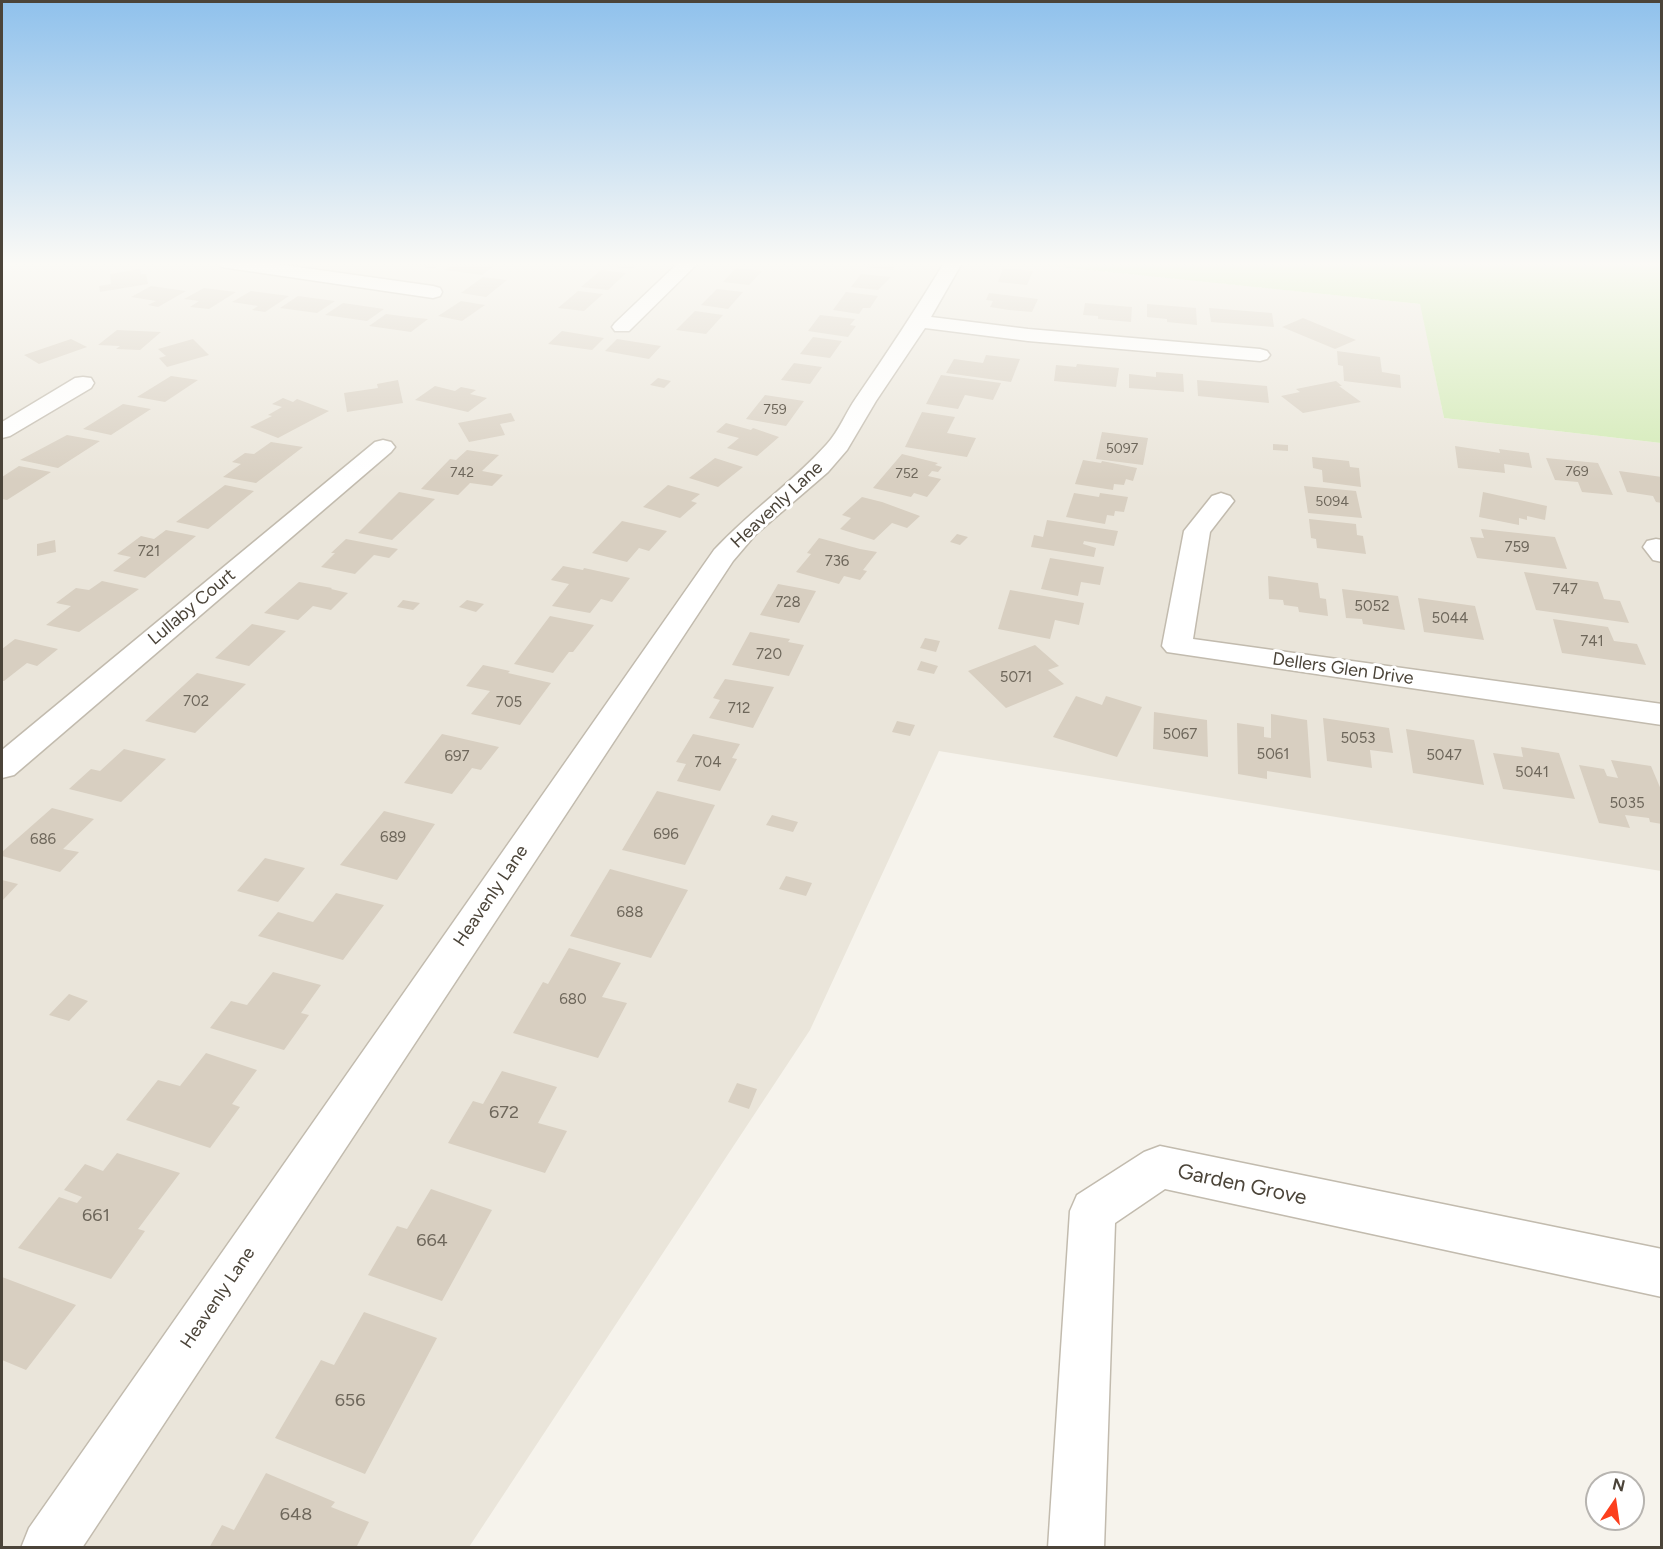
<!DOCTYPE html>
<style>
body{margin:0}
#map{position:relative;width:1663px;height:1549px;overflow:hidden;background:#f6f3ec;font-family:Figtree,sans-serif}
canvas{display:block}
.frame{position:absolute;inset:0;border:3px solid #4b4439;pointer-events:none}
.north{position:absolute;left:1585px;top:1471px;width:60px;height:60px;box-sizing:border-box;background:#fff;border:2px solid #b7b4b0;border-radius:50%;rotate:13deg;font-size:16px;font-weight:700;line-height:24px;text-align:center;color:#4b4439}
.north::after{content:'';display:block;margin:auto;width:21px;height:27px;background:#fc3f1d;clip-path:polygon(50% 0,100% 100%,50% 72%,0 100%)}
</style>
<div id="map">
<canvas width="1663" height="1549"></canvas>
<div class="frame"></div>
<div class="north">N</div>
</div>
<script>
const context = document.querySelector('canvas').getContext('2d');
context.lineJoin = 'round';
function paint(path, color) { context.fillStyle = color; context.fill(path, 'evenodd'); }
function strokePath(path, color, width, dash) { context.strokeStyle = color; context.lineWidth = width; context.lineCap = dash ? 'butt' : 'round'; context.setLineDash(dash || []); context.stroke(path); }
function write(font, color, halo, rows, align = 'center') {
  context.font = font + ' Figtree,sans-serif'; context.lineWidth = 6; context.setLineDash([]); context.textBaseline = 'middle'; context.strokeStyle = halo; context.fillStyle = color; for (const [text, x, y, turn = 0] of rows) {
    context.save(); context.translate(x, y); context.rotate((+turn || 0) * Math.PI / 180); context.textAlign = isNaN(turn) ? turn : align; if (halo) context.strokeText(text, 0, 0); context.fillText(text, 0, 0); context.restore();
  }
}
const residential = new Path2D(`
 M 2,263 L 1027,263 L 1421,304 L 1444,418 L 1661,443 L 1661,871 L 939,751 L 810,1030 L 469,1547 L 2,1548 Z`);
const green = new Path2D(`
 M 1022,263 L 1661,263 L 1661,443 L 1444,418 L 1420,304 Z`);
const building = new Path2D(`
 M 405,263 L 441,263 L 433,269 Z
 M 454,263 L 497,263 L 482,275 L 445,270 Z
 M 610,263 L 638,263 L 632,269 L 607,266 Z
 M 869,263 L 897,263 L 892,270 L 866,267 Z
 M 736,268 L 762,271 L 749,285 L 723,282 Z
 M 1003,268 L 1033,271 L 1027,285 L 998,282 Z
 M 140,269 L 141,274 L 146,274 L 148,284 L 100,292 L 99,286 L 111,284 L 110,274 Z
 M 601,270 L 626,273 L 608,290 L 581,287 Z
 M 861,274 L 891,277 L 878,290 L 851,287 Z
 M 483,277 L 507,280 L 486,297 L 461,293 Z
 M 151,286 L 186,291 L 158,307 L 148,305 L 156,301 L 131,297 Z
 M 204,288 L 236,292 L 209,309 L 190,307 L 199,301 L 184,299 Z
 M 717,289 L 743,292 L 728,309 L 701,305 Z
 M 251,291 L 289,296 L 265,312 L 252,310 L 258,306 L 232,302 Z
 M 578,291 L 603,294 L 584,311 L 558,308 Z
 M 846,292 L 878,296 L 870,308 L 863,308 L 859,314 L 833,310 Z
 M 989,293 L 1038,299 L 1032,312 L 1009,310 L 990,307 L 993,301 L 986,300 Z
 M 298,296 L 335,301 L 317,313 L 280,308 Z
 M 461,301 L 485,305 L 462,321 L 438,316 Z
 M 343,303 L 384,309 L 367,321 L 325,315 Z
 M 1085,303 L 1132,307 L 1131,322 L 1098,319 L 1098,316 L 1083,315 Z
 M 1147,304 L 1196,308 L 1197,325 L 1167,322 L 1167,319 L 1147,317 Z
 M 1209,308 L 1272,313 L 1274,327 L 1211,322 Z
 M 695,311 L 723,315 L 706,334 L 676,330 Z
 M 386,314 L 409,317 L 428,319 L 411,332 L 369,326 Z
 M 820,315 L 855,319 L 850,325 L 856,326 L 848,337 L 808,331 Z
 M 1303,318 L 1356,340 L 1335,349 L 1282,327 Z
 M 117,330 L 161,332 L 140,350 L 116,349 L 120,346 L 98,345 Z
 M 562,331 L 604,338 L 592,350 L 548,344 Z
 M 813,337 L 842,341 L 830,358 L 800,354 Z
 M 71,339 L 87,347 L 39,364 L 24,355 Z
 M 193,339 L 209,355 L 167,367 L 159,358 L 166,356 L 158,349 Z
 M 617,339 L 661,346 L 649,359 L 605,351 Z
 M 1337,351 L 1380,357 L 1382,372 L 1400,375 L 1401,388 L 1344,381 L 1343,366 L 1338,365 Z
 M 986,355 L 1020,359 L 1011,382 L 946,373 L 954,359 L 983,363 Z
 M 794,363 L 822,367 L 810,384 L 781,380 Z
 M 1077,364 L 1119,368 L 1116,387 L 1054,381 L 1056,365 L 1076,367 Z
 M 1156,372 L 1183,374 L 1184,392 L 1129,388 L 1129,374 L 1156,377 Z
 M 941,375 L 1001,383 L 993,400 L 965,395 L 958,409 L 926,404 Z
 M 171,376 L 198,380 L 165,402 L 137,397 Z
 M 658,378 L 671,381 L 664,388 L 650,385 Z
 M 398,380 L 403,403 L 347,412 L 344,393 L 378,388 L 377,384 Z
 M 1197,380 L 1267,386 L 1269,403 L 1198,396 Z
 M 1336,381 L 1342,386 L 1339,386 L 1361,402 L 1303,413 L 1281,396 L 1300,392 L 1296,389 Z
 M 435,386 L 455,391 L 461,387 L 476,390 L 470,394 L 487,398 L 468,412 L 415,400 Z
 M 765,395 L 804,401 L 786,426 L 746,419 Z
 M 283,398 L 293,402 L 297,399 L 329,411 L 278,438 L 250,427 L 272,416 L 268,415 L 282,407 L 272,404 Z
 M 123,404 L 151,409 L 111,435 L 83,429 Z
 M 922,412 L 955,417 L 947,433 L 976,438 L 967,457 L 905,447 Z
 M 511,413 L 515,421 L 500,424 L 505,435 L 469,442 L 458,423 Z
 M 726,423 L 751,430 L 753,428 L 779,437 L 757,456 L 727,448 L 739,438 L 716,432 Z
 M 1102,432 L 1148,438 L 1143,465 L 1096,459 Z
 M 67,435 L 100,441 L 58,468 L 20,460 Z
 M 271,442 L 303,447 L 256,483 L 223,477 L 241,464 L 232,462 L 245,453 L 254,454 Z
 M 1273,444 L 1288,445 L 1288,451 L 1273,450 Z
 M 1455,446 L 1500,453 L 1499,449 L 1529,453 L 1532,468 L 1504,464 L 1505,473 L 1458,468 Z
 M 467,450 L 499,455 L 482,471 L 503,475 L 492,486 L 470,483 L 458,495 L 421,489 L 450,459 L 456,460 Z
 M 902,454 L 938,463 L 935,465 L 942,467 L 938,472 L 932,471 L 928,476 L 941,479 L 927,497 L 914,493 L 911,497 L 873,488 Z
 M 1312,457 L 1349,461 L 1350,467 L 1359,468 L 1361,487 L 1323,482 L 1322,470 L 1313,468 Z
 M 715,458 L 743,467 L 718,487 L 689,478 Z
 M 1546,458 L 1598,463 L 1613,495 L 1582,492 L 1578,482 L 1555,480 Z
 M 1083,460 L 1101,463 L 1102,461 L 1137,468 L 1133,481 L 1126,479 L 1124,485 L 1114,484 L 1113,490 L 1075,484 Z
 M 19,466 L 51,472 L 7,500 L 2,499 L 2,477 Z
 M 1619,471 L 1662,477 L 1662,503 L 1656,502 L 1653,496 L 1627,492 Z
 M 225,485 L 254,491 L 208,529 L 176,522 Z
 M 668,485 L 700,494 L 691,501 L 697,503 L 680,518 L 643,507 Z
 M 1304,486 L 1356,491 L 1362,518 L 1308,513 Z
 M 399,492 L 435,499 L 392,540 L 358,533 Z
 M 1483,492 L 1547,506 L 1545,520 L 1527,516 L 1527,520 L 1519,518 L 1519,525 L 1479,517 Z
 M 1074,493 L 1099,497 L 1100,493 L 1128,497 L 1124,512 L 1115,511 L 1114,516 L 1107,515 L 1105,524 L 1066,517 Z
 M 862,497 L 882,502 L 920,516 L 907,528 L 892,523 L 874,540 L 840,529 L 851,518 L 842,515 Z
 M 1309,519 L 1356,524 L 1357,535 L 1363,536 L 1366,554 L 1317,548 L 1316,539 L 1311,538 Z
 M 1047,520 L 1118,531 L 1114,546 L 1084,541 L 1083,544 L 1096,548 L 1094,557 L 1031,547 L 1034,535 L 1043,537 Z
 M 622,521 L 667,531 L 649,551 L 639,548 L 627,562 L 592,553 Z
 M 1481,529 L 1555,537 L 1567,569 L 1477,558 L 1470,537 L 1484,538 Z
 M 166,530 L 196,536 L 145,578 L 113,571 L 131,557 L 117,554 L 141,536 L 154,539 Z
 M 957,534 L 968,537 L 960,545 L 950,542 Z
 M 819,538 L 860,549 L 877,552 L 863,570 L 867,571 L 860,580 L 844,576 L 839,584 L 796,572 L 811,554 L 807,553 Z
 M 346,539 L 398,549 L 389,558 L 374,555 L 355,574 L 321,567 L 335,553 L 331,553 Z
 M 55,540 L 56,552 L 37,556 L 37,544 Z
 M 1050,558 L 1104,567 L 1100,585 L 1081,582 L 1078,596 L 1041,589 Z
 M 563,566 L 583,570 L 584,568 L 630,578 L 612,602 L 601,599 L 590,613 L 552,606 L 569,584 L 551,580 Z
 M 1524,572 L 1598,582 L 1604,599 L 1620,601 L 1629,623 L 1536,610 Z
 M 1268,576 L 1318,583 L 1320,598 L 1326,599 L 1328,616 L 1299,612 L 1298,607 L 1284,605 L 1283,600 L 1269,599 Z
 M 102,581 L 139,589 L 79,632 L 46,625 L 71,606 L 56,603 L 76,588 L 89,590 Z
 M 299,582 L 332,588 L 331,589 L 348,593 L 331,610 L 313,606 L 298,620 L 264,613 Z
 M 778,584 L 816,591 L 799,623 L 760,615 Z
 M 1342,589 L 1398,596 L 1405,630 L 1363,624 L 1362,619 L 1346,618 Z
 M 1010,590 L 1084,603 L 1079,625 L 1055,620 L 1050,639 L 998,629 Z
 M 1418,598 L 1475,606 L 1484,640 L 1424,632 Z
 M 403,600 L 420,603 L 413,610 L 397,607 Z
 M 467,600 L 484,604 L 476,612 L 459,607 Z
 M 550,616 L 594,625 L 573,652 L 569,652 L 553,673 L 514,664 Z
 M 1553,619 L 1608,627 L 1614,641 L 1637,644 L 1646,665 L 1562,653 Z
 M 252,624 L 286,631 L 249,666 L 215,658 Z
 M 750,632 L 790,639 L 788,642 L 804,645 L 789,676 L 732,665 Z
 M 925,638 L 940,641 L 936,652 L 920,648 Z
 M 15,639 L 58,649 L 37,666 L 27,663 L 4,681 L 2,681 L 2,649 Z
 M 1035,645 L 1059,666 L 1048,670 L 1064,684 L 1006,708 L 968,671 Z
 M 921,661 L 938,666 L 934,674 L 917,670 Z
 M 483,665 L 510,671 L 508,673 L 551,683 L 520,725 L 471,714 L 490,691 L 466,686 Z
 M 197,673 L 246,684 L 195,733 L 145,721 Z
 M 725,679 L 774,687 L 753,728 L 709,718 L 720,700 L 713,698 Z
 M 1076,696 L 1102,705 L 1106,696 L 1142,707 L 1117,757 L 1053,737 Z
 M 1154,712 L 1207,720 L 1208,757 L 1153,749 Z
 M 1271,714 L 1307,720 L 1311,778 L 1267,771 L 1267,779 L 1238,774 L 1237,723 L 1264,727 L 1264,737 L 1271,738 Z
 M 1323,718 L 1389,728 L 1393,753 L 1370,750 L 1372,768 L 1327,761 Z
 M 897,721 L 915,725 L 910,736 L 892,732 Z
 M 1406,729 L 1474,740 L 1484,785 L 1413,773 Z
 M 442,734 L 499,747 L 481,770 L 472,768 L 452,794 L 404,783 Z
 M 693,734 L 740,744 L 732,758 L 737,759 L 720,791 L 677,781 L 686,764 L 676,762 Z
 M 1521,747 L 1559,753 L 1575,799 L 1503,789 L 1493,753 L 1523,757 Z
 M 124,749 L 166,759 L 121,802 L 69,789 L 91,769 L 100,771 Z
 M 1611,760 L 1651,766 L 1662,792 L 1662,824 L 1650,822 L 1649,818 L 1625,815 L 1630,828 L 1599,823 L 1579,765 L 1604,769 L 1607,776 L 1618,778 Z
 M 657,791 L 715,805 L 685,865 L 622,850 Z
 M 52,808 L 94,819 L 63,849 L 79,852 L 60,872 L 2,856 L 2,852 Z
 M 384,811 L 435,824 L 397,880 L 340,865 Z
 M 772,815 L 798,822 L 793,832 L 766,825 Z
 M 265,858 L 305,868 L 278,902 L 237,891 Z
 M 610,869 L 688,890 L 651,958 L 570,936 Z
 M 786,876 L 812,883 L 806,896 L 779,889 Z
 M 2,880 L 18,884 L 2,901 Z
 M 336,893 L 384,905 L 343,960 L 258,936 L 278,912 L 313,922 Z
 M 569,948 L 621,963 L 602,997 L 627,1003 L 598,1058 L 513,1033 L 543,982 L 548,984 Z
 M 273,972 L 321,985 L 301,1013 L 309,1015 L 284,1050 L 210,1028 L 231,1001 L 247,1005 Z
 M 69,994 L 88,1001 L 69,1021 L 49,1015 Z
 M 206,1053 L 257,1070 L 232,1104 L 240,1107 L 210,1148 L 126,1120 L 158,1080 L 180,1086 Z
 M 502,1071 L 557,1087 L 538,1123 L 567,1131 L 545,1173 L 448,1143 L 473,1101 L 483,1104 Z
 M 737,1083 L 757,1089 L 749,1109 L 728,1102 Z
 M 117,1153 L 180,1173 L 138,1229 L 145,1231 L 111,1279 L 18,1248 L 59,1197 L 77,1203 L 82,1197 L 64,1190 L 85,1164 L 103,1171 Z
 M 431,1189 L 492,1210 L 442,1301 L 368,1275 L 397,1226 L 407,1229 Z
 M 2,1277 L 76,1305 L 26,1370 L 2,1360 Z
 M 364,1312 L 437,1338 L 365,1474 L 275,1438 L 321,1360 L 334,1365 Z
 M 266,1473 L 335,1502 L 331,1507 L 369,1522 L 356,1548 L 209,1548 L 222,1525 L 234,1530 Z`);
const street = new Path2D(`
 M 219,263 L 269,263 L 433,286 L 440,288 L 442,292 L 440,296 L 433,298 L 228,268 L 222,267 Z
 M 678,263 L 698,263 L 629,331 L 615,331 L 612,327 L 615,323 Z
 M 944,263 L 962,263 L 931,317 L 1028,329 L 1260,349 L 1267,351 L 1270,355 L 1267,359 L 1260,361 L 1028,341 L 925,328 L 876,401 L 847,450 L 828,472 L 756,534 L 733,561 L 82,1548 L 21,1548 L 29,1528 L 714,550 C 749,512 792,483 827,444 C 839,431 846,412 856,398 C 887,353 916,309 944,263 Z
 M 83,377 L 91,378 L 94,383 L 91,388 L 10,436 L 2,438 L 2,422 L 75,378 Z
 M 383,440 L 391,442 L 395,447 L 391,452 L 14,775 L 2,778 L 2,750 L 375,442 Z
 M 1221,493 L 1230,496 L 1234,501 L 1210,532 L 1193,639 L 1662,704 L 1662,725 L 1167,652 L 1162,646 L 1184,531 L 1212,496 Z
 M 1656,539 L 1662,540 L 1662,562 L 1653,560 L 1643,547 L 1647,541 Z
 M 1160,1146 L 1662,1249 L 1662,1297 L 1165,1189 L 1115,1223 L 1104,1548 L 1048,1548 L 1070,1211 L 1077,1195 L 1144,1152 Z`);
const farNumbernames = [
 ["759",775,410],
 ["5097",1122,449],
 ["769",1577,472],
 ["742",462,473],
 ["752",907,474],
 ["5094",1332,502]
];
const numberNames = [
 ["759",1517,548],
 ["721",149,552],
 ["736",837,562],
 ["747",1565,590],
 ["728",788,603],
 ["5052",1372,607],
 ["5044",1450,619],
 ["741",1592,642],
 ["720",769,655],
 ["5071",1016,678],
 ["702",196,702],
 ["705",509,703],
 ["712",739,709],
 ["5067",1180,735],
 ["5053",1358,739],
 ["5061",1273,755],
 ["5047",1444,756],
 ["697",457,757],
 ["704",708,763],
 ["5041",1532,773],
 ["5035",1627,804],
 ["696",666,835],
 ["689",393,838],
 ["686",43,840],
 ["688",630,913],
 ["680",573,1000]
];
const streetNames = [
 ["Heavenly Lane",777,505,-43],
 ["Lullaby Court",192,607,-40],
 ["Dellers Glen Drive",1343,669,8],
 ["Heavenly Lane",491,896,-56],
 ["Heavenly Lane",218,1298,-56]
];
const nearNumbernames = [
 ["672",504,1113],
 ["661",96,1216],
 ["664",432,1241],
 ["656",350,1401],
 ["648",296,1515]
];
const nearStreetnames = [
 ["Garden Grove",1242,1185,12]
];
paint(residential, '#eae5da');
paint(green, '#d2eab5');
paint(building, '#d8cfc1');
strokePath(street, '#c2bbae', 3);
paint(street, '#fff');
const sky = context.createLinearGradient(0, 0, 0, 480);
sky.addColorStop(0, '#8fc1ec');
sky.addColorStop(0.55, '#fbfaf6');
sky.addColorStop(1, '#fbfaf600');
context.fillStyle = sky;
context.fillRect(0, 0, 1663, 480);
write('14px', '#6e675b', null, farNumbernames);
write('15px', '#6e675b', null, numberNames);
write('18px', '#4b4439', '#fff', streetNames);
write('18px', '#6e675b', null, nearNumbernames);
write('21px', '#4b4439', '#fff', nearStreetnames);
</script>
